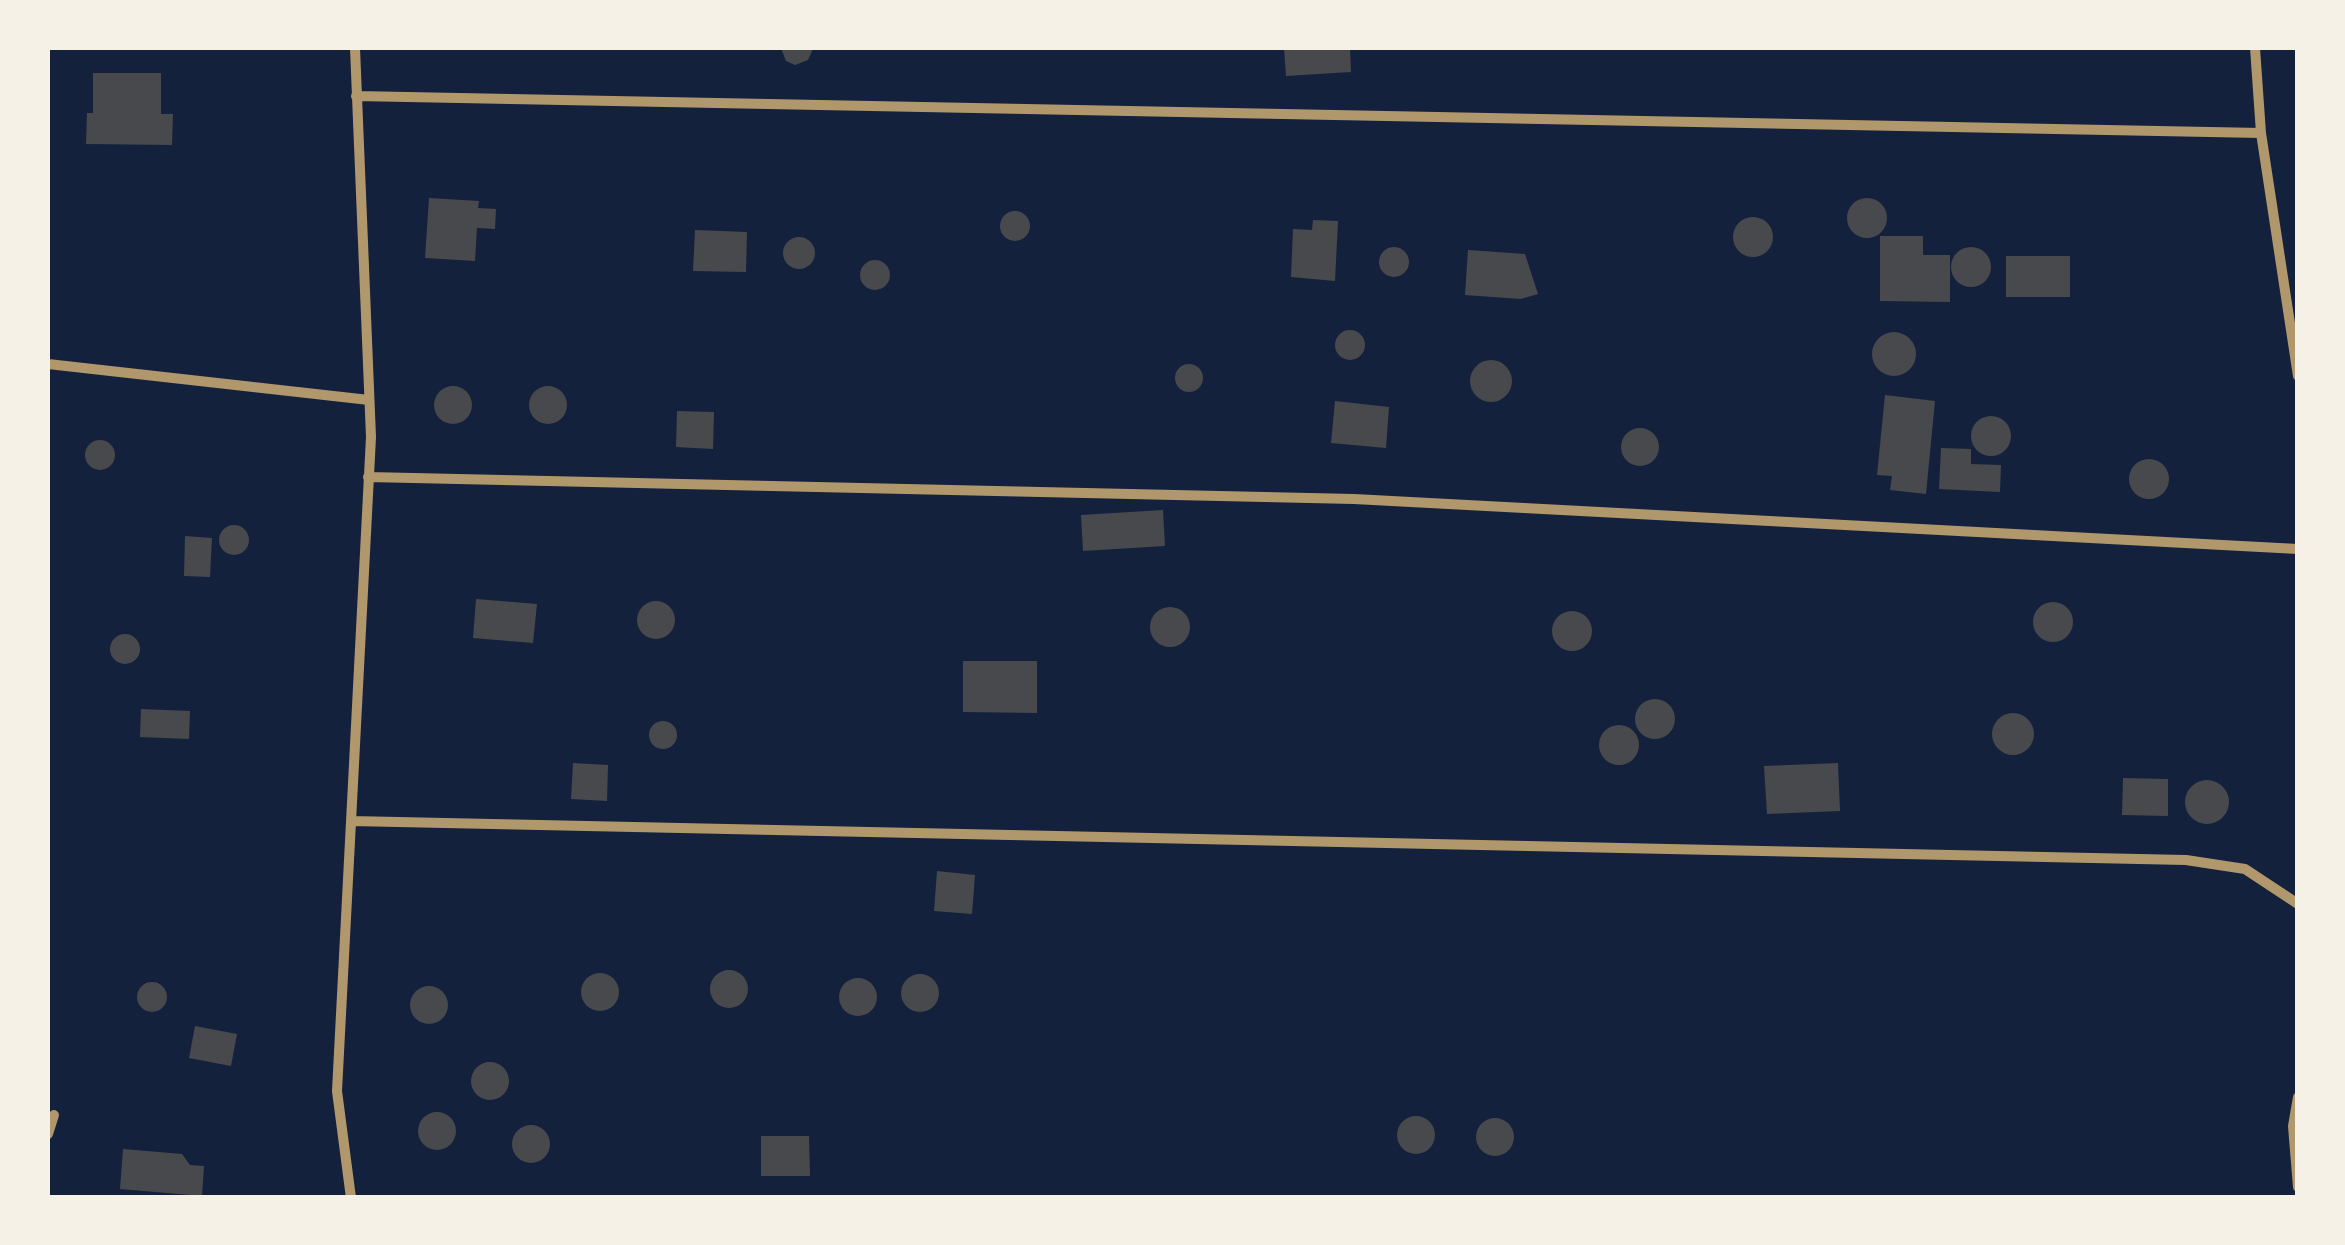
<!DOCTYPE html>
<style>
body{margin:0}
#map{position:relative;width:2345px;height:1245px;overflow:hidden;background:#14213d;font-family:Mulish,sans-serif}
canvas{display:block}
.frame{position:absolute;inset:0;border:50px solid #f6f1e7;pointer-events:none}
</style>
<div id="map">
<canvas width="2345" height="1245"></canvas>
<div class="frame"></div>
</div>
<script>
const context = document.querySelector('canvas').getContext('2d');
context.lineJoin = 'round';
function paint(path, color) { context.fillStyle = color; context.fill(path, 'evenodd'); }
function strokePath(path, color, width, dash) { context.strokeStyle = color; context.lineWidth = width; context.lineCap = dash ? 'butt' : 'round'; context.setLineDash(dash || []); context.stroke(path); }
const building = new Path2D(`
 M 781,48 L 812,48 L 812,51 L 808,60 L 795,65 L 786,61 Z
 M 1284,48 L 1350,48 L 1351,72 L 1286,76 Z
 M 93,73 L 161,73 L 161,114 L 173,114 L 172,145 L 86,144 L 87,113 L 93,113 Z
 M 429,198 L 479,201 L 478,208 L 496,209 L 495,229 L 477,228 L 475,261 L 425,258 Z
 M1847 218a20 20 0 1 1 40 0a20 20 0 1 1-40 0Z
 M1000 226a15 15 0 1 1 30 0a15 15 0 1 1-30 0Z
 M1733 237a20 20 0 1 1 40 0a20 20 0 1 1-40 0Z
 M 1313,220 L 1338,221 L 1335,281 L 1291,277 L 1293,229 L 1312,230 Z
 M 695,230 L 747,232 L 746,272 L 693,271 Z
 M 1880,236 L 1923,236 L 1923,255 L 1950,255 L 1950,302 L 1880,301 Z
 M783 253a16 16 0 1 1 32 0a16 16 0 1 1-32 0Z
 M1379 262a15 15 0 1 1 30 0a15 15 0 1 1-30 0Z
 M1951 267a20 20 0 1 1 40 0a20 20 0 1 1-40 0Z
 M 1468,250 L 1525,254 L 1538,294 L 1521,299 L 1465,295 Z
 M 2006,256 L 2070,256 L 2070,297 L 2006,297 Z
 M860 275a15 15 0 1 1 30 0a15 15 0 1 1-30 0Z
 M1335 345a15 15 0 1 1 30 0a15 15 0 1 1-30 0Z
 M1872 354a22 22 0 1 1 44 0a22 22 0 1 1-44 0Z
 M1470 381a21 21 0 1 1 42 0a21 21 0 1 1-42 0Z
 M1175 378a14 14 0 1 1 28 0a14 14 0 1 1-28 0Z
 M529 405a19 19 0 1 1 38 0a19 19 0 1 1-38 0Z
 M434 405a19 19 0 1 1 38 0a19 19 0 1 1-38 0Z
 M 1885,395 L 1935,401 L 1926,494 L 1890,490 L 1892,476 L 1877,475 Z
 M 1335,401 L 1389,407 L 1386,448 L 1331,443 Z
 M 677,411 L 714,412 L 713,449 L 676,447 Z
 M1971 436a20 20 0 1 1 40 0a20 20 0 1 1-40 0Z
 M1621 447a19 19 0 1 1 38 0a19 19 0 1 1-38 0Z
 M85 455a15 15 0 1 1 30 0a15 15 0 1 1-30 0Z
 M 1941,448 L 1971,449 L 1971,464 L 2001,465 L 2000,492 L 1939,489 Z
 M2129 479a20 20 0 1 1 40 0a20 20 0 1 1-40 0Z
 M 1163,510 L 1165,546 L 1083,551 L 1081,515 Z
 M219 540a15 15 0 1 1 30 0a15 15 0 1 1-30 0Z
 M 185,536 L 212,538 L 210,577 L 184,576 Z
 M 476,599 L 537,604 L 533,643 L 473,638 Z
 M637 620a19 19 0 1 1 38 0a19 19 0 1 1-38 0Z
 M2033 622a20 20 0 1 1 40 0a20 20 0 1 1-40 0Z
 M1150 627a20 20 0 1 1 40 0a20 20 0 1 1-40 0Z
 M1552 631a20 20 0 1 1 40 0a20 20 0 1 1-40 0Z
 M110 649a15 15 0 1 1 30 0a15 15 0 1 1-30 0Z
 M 963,661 L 1037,661 L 1037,713 L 963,712 Z
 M1635 719a20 20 0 1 1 40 0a20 20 0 1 1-40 0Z
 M 141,709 L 190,711 L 189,739 L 140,737 Z
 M1992 734a21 21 0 1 1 42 0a21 21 0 1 1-42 0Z
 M649 735a14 14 0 1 1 28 0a14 14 0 1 1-28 0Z
 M1599 745a20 20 0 1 1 40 0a20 20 0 1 1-40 0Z
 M 573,763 L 608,765 L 607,801 L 571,799 Z
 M 1838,763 L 1840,811 L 1767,814 L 1764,766 Z
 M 2123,778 L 2168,779 L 2168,816 L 2122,815 Z
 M2185 802a22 22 0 1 1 44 0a22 22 0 1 1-44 0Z
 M 937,871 L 975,875 L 972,914 L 934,911 Z
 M710 989a19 19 0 1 1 38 0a19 19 0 1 1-38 0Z
 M581 992a19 19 0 1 1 38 0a19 19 0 1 1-38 0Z
 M901 993a19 19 0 1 1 38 0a19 19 0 1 1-38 0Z
 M839 997a19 19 0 1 1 38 0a19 19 0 1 1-38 0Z
 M137 997a15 15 0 1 1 30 0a15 15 0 1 1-30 0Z
 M410 1005a19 19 0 1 1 38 0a19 19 0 1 1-38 0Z
 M 195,1026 L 237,1034 L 231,1066 L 189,1058 Z
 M471 1081a19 19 0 1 1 38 0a19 19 0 1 1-38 0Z
 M418 1131a19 19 0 1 1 38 0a19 19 0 1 1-38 0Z
 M1397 1135a19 19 0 1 1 38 0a19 19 0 1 1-38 0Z
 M1476 1137a19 19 0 1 1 38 0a19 19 0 1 1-38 0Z
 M512 1144a19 19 0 1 1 38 0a19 19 0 1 1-38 0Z
 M 761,1136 L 809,1136 L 810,1176 L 761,1176 Z
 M 123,1149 L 182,1154 L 190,1165 L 204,1166 L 202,1196 L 120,1189 Z`);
const minor = new Path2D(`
 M 356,96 L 2261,133 L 2255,48
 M 2261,133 L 2298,376
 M 48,364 L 369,400
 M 368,477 L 1354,499 L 2298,549
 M 351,821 L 2186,860 L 2245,869 L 2298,904
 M 2298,1097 L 2293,1126 L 2298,1187
 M 48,1134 L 54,1115
 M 351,1198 L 337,1091 L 371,437 L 355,48`);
paint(building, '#48494c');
strokePath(minor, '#b1986c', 10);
</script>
